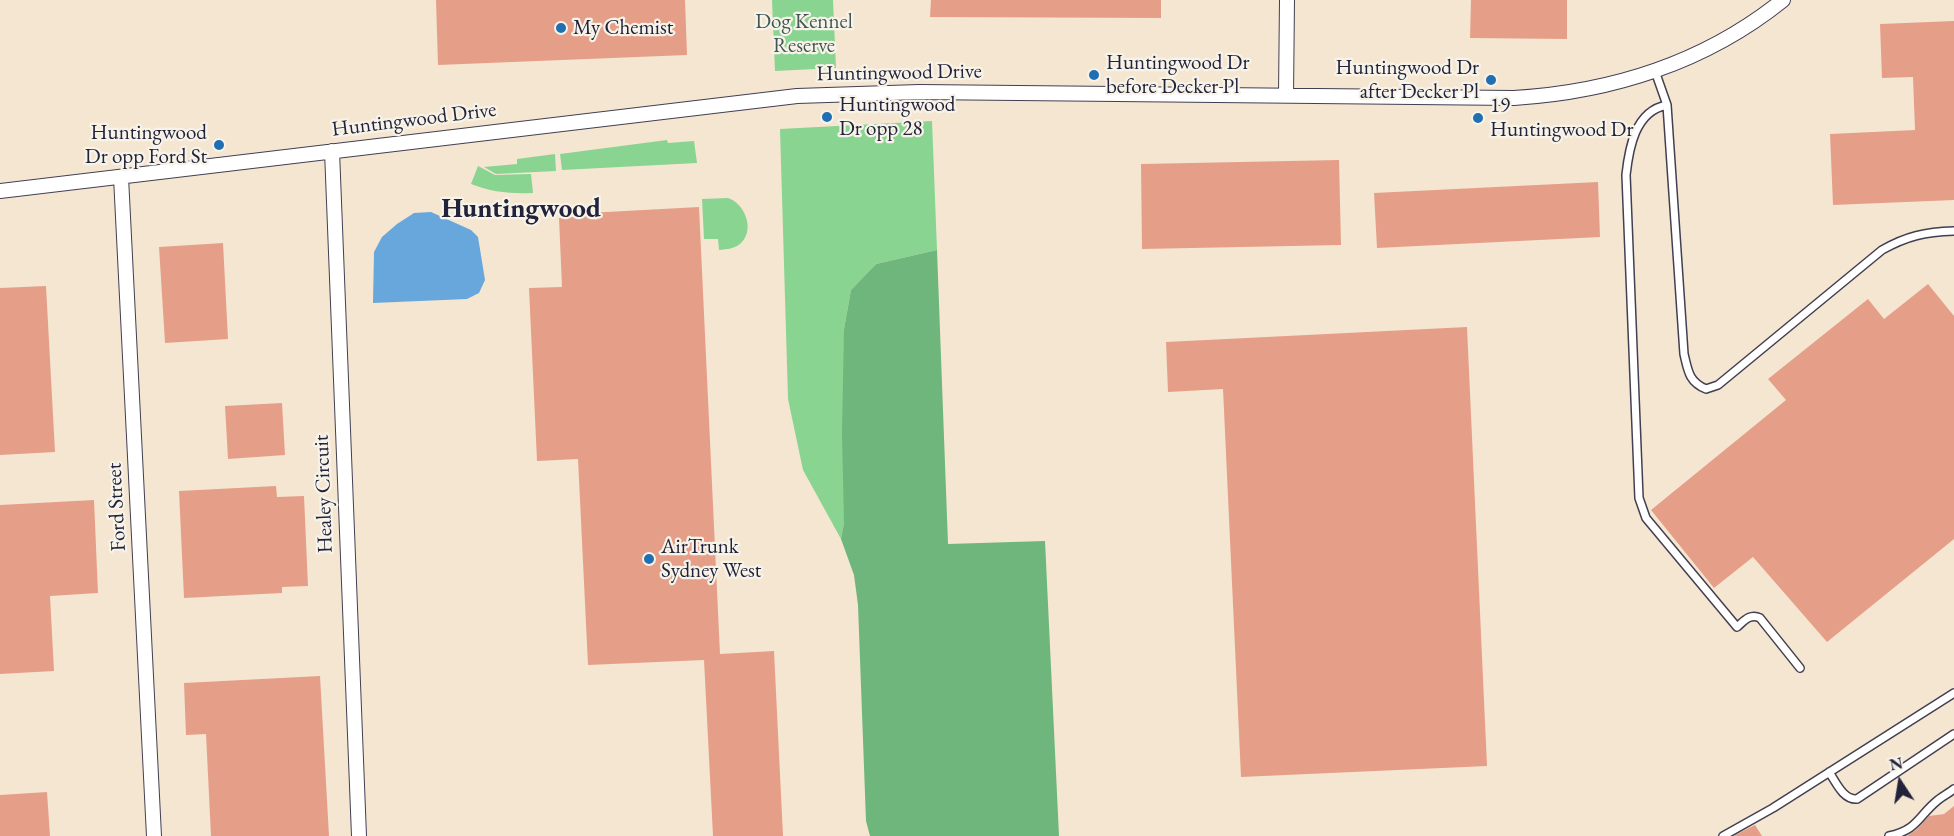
<!DOCTYPE html>
<style>
body{margin:0}
#map{position:relative;width:1954px;height:836px;overflow:hidden;background:#f5e6d1;font-family:"EB Garamond",serif}
canvas{display:block}
.north{position:absolute;left:1870px;top:752px;width:60px;height:60px;-webkit-text-stroke:4px #f7f3e8;paint-order:stroke;rotate:348deg;font-size:16px;font-weight:700;line-height:24px;text-align:center;color:#22223b}
.north::after{content:'';display:block;margin:auto;width:21px;height:27px;background:#22223b;clip-path:polygon(50% 0,100% 100%,50% 72%,0 100%)}
</style>
<div id="map">
<canvas width="1954" height="836"></canvas>
<div class="north">N</div>
</div>
<script>
const context = document.querySelector('canvas').getContext('2d');
context.lineJoin = 'round';
function paint(path, color) { context.fillStyle = color; context.fill(path, 'evenodd'); }
function strokePath(path, color, width, dash) { context.strokeStyle = color; context.lineWidth = width; context.lineCap = dash ? 'butt' : 'round'; context.setLineDash(dash || []); context.stroke(path); }
function write(font, color, halo, rows, align = 'center') {
  context.font = font + ' "EB Garamond",serif'; context.lineWidth = 4.5; context.setLineDash([]); context.textBaseline = 'middle'; context.strokeStyle = halo; context.fillStyle = color; for (const [text, x, y, turn = 0] of rows) {
    context.save(); context.translate(x, y); context.rotate((+turn || 0) * Math.PI / 180); context.textAlign = isNaN(turn) ? turn : align; if (halo) context.strokeText(text, 0, 0); context.fillText(text, 0, 0); context.restore();
  }
}
const green = new Path2D(`
 M 772,0 L 833,0 L 836,68 L 775,71 Z
 M 932,121 L 937,250 L 876,264 L 851,290 L 844,329 L 844,523 L 841,539 L 803,470 L 788,399 L 780,129 Z
 M 667,140 L 668,143 L 694,141 L 697,163 L 562,170 L 560,154 Z
 M 555,154 L 556,171 L 496,174 L 484,167 L 517,164 L 517,159 Z
 M 478,166 L 495,175 L 531,174 L 533,193 C 511,194 491,192 471,184 Z
 M 728,198 C 744,203 755,228 742,242 C 736,249 727,249 719,250 L 718,239 L 704,239 L 702,199 Z`);
const forest = new Path2D(`
 M 937,250 L 948,544 L 1045,541 L 1059,836 L 870,836 L 866,821 L 858,605 L 854,575 L 841,539 L 844,523 L 842,434 L 844,329 L 851,290 L 876,264 Z`);
const water = new Path2D(`
 M 431,212 L 471,230 L 478,237 L 485,280 L 479,293 L 467,299 L 373,303 L 374,252 L 382,237 L 397,224 L 414,213 Z`);
const building = new Path2D(`
 M 436,0 L 685,0 L 687,55 L 438,65 Z
 M 931,0 L 1161,0 L 1161,18 L 930,17 Z
 M 1471,0 L 1567,0 L 1567,39 L 1470,38 Z
 M 1954,21 L 1954,200 L 1833,205 L 1830,134 L 1915,130 L 1913,77 L 1882,78 L 1880,24 Z
 M 1339,160 L 1341,245 L 1142,249 L 1141,164 Z
 M 1598,182 L 1600,237 L 1377,248 L 1374,193 Z
 M 699,207 L 720,654 L 774,651 L 783,836 L 713,836 L 704,660 L 588,665 L 578,459 L 537,461 L 529,288 L 562,287 L 559,218 L 588,216 L 588,213 Z
 M 223,243 L 228,339 L 165,343 L 159,247 Z
 M 1928,284 L 1954,316 L 1954,539 L 1827,642 L 1753,557 L 1714,588 L 1651,510 L 1786,400 L 1768,379 L 1868,299 L 1884,319 Z
 M 46,286 L 55,452 L 0,455 L 0,288 Z
 M 1467,327 L 1487,766 L 1241,777 L 1223,389 L 1168,392 L 1166,342 Z
 M 282,403 L 285,455 L 228,459 L 225,406 Z
 M 276,486 L 277,497 L 304,496 L 308,586 L 282,587 L 282,593 L 184,598 L 179,491 Z
 M 94,500 L 98,593 L 50,596 L 54,671 L 0,674 L 0,505 Z
 M 320,676 L 329,836 L 211,836 L 206,734 L 186,735 L 184,683 Z
 M 47,792 L 50,836 L 0,836 L 0,795 Z
 M 1954,806 L 1954,836 L 1907,836 L 1916,830 L 1929,816 L 1944,814 Z
 M 1755,825 L 1762,836 L 1735,836 L 1735,835 Z`);
const lane = new Path2D(`
 M 1655,71 L 1667,105 L 1684,354 C 1688,371 1689,382 1706,389 L 1718,385 L 1882,250 C 1907,236 1925,232 1954,231
 M 1667,105 C 1635,111 1629,148 1626,175 L 1639,498 L 1646,518 L 1737,627 C 1744,621 1750,613 1760,618 L 1800,668
 M 1829,772 C 1836,782 1843,800 1857,799 L 1954,734
 M 1723,836 L 1773,808 L 1954,693
 M 1889,836 C 1918,830 1918,816 1938,800 C 1943,796 1949,793 1954,789`);
const street = new Path2D(`
 M 1286,95 L 1287,0
 M 332,151 L 359,836
 M 121,177 L 154,836
 M 0,191 L 797,96 L 919,92 L 1514,98 C 1612,92 1706,62 1783,0`);
const markers = [
 [561,28,6,"#1f6fb2"],
 [1094,75,6,"#1f6fb2"],
 [1491,80,6,"#1f6fb2"],
 [827,117,6,"#1f6fb2"],
 [1478,118,6,"#1f6fb2"],
 [219,145,6,"#1f6fb2"],
 [649,559,6,"#1f6fb2"]
];
const parkNames = [
 ["Dog Kennel",804,22],
 ["Reserve",804,46]
];
const poiNames = [
 ["My Chemist",573,28],
 ["Huntingwood Dr",1106,63],
 ["before Decker Pl",1106,87],
 ["Huntingwood Dr",1479,68,"right"],
 ["after Decker Pl",1479,92,"right"],
 ["Huntingwood",839,105],
 ["Dr opp 28",839,129],
 ["19",1490,106],
 ["Huntingwood Dr",1490,130],
 ["Huntingwood",207,133,"right"],
 ["Dr opp Ford St",207,157,"right"],
 ["AirTrunk",661,547],
 ["Sydney West",661,571]
];
const streetNames = [
 ["Huntingwood Drive",899,73,-1],
 ["Huntingwood Drive",414,120,-7],
 ["Healey Circuit",324,494,-92],
 ["Ford Street",117,507,-93]
];
const districtNames = [
 ["Huntingwood",521,210]
];
paint(green, '#89d491');
paint(forest, '#6eb67b');
paint(water, '#68a7db');
paint(building, '#e59f88');
strokePath(lane, '#423f52', 10);
strokePath(street, '#423f52', 16);
strokePath(lane, '#fff', 7);
strokePath(street, '#fff', 14);
for (const [x, y, r, color] of markers) { const dot = new Path2D(); dot.arc(x, y, r, 0, 2 * Math.PI); context.fillStyle = color; context.fill(dot); strokePath(dot, '#f7f3e8', 2); }
write('21px', '#415755', '#f7f3e8', parkNames);
write('21px', '#22223b', '#f7f3e8', poiNames, 'left');
write('21px', '#22223b', '#f7f3e8', streetNames);
write('bold 27px', '#22223b', '#f7f3e8', districtNames);
</script>
